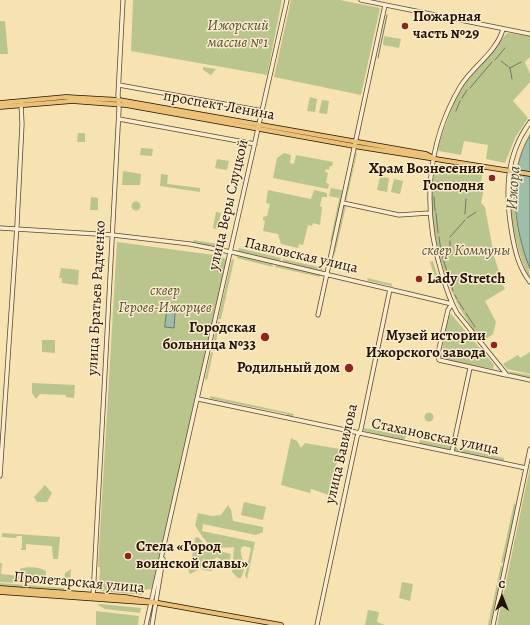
<!DOCTYPE html>
<meta charset="utf-8">
<style>
body{margin:0}
#map{position:relative;width:530px;height:625px;overflow:hidden;background:#f7e2b1;font-family:Alegreya,serif}
canvas{display:block}
.north{position:absolute;left:482px;top:577px;width:40px;height:40px;-webkit-text-stroke:3px #faeccc;paint-order:stroke;rotate:0deg;font-size:11px;font-weight:700;line-height:16px;text-align:center;color:#231207}
.north::after{content:'';display:block;margin:auto;width:14px;height:18px;background:#231207;clip-path:polygon(50% 0,100% 100%,50% 72%,0 100%)}
</style>
<div id="map">
<canvas width="530" height="625"></canvas>
<div class="north">С</div>
</div>
<script>
const context = document.querySelector('canvas').getContext('2d');
context.lineJoin = 'round';
function paint(path, color) { context.fillStyle = color; context.fill(path, 'evenodd'); }
function strokePath(path, color, width, dash) { context.strokeStyle = color; context.lineWidth = width; context.lineCap = dash ? 'butt' : 'round'; context.setLineDash(dash || []); context.stroke(path); }
function write(font, color, halo, rows, align = 'center') {
  context.font = font + ' Alegreya,serif'; context.lineWidth = 3; context.setLineDash([]); context.textBaseline = 'middle'; context.strokeStyle = halo; context.fillStyle = color; for (const [text, x, y, turn = 0] of rows) {
    context.save(); context.translate(x, y); context.rotate((+turn || 0) * Math.PI / 180); context.textAlign = isNaN(turn) ? turn : align; if (halo) context.strokeText(text, 0, 0); context.fillText(text, 0, 0); context.restore();
  }
}
const green = new Path2D(`
 M 133,0 L 282,0 L 267,75 L 131,51 Z
 M 291,0 L 340,0 L 380,8 L 361,95 L 274,77 Z
 M 0,21 L 5,21 L 8,54 L 0,54 Z
 M 507,33 L 530,36 L 530,57 L 525,62 L 530,74 L 530,82 L 513,101 L 528,118 L 515,138 L 505,163 L 486,159 L 488,145 L 464,141 L 461,155 L 439,151 L 438,148 L 443,132 L 456,97 L 463,86 Z
 M 384,36 L 401,39 L 399,48 L 383,45 Z
 M 203,67 L 216,69 L 211,75 L 203,70 Z
 M 310,97 L 317,99 L 315,112 L 307,111 Z
 M 322,100 L 329,101 L 327,114 L 319,113 Z
 M 78,133 L 85,133 L 85,142 L 77,142 Z
 M 141,148 L 153,149 L 152,156 L 140,155 Z
 M 284,153 L 291,155 L 290,163 L 294,164 L 296,155 L 333,162 L 332,166 L 330,166 L 329,170 L 326,169 L 325,172 L 328,173 L 326,183 L 329,184 L 328,189 L 273,178 L 277,158 Z
 M 356,153 L 357,153 L 346,202 L 345,202 Z
 M 217,159 L 229,161 L 227,170 L 215,168 Z
 M 436,164 L 483,171 L 480,187 L 484,189 L 481,203 L 485,207 L 494,256 L 500,275 L 499,279 L 505,289 L 485,301 L 496,322 L 493,334 L 483,341 C 451,307 431,243 432,197 C 432,186 434,175 436,164 Z
 M 123,171 L 141,174 L 140,185 L 122,185 Z
 M 161,174 L 168,175 L 167,184 L 200,188 L 200,192 L 160,186 Z
 M 514,174 L 516,175 C 512,196 515,222 521,242 C 524,254 530,266 530,278 C 519,262 501,189 514,174 Z
 M 380,177 L 389,178 L 387,192 L 377,190 Z
 M 394,179 L 403,181 L 400,194 L 391,192 Z
 M 331,188 L 341,190 L 339,198 L 329,196 Z
 M 268,190 L 311,199 L 314,190 L 327,193 L 327,197 L 322,197 L 320,206 L 322,207 L 320,225 L 313,223 L 312,226 L 308,225 L 303,245 L 299,244 L 298,248 L 281,244 L 278,234 L 263,231 L 265,221 L 263,220 L 263,217 L 267,216 L 270,204 L 266,203 Z
 M 341,190 L 344,191 L 333,239 L 330,242 Z
 M 91,197 L 98,198 L 98,210 L 90,210 Z
 M131.5 206a4.5 4.5 0 1 1 9 0a4.5 4.5 0 1 1-9 0Z
 M 344,206 L 346,206 L 335,254 L 334,252 Z
 M 216,212 L 221,213 L 217,229 L 213,228 Z
 M 193,240 L 225,245 L 225,248 L 194,243 Z
 M 117,242 L 214,255 L 227,259 L 152,589 L 143,590 L 142,595 L 101,591 L 99,588 L 100,567 L 98,567 Z
 M 239,248 L 281,258 L 280,261 L 238,251 Z
 M 237,255 L 272,263 L 273,267 L 237,258 Z
 M 232,259 L 234,260 L 221,319 L 218,319 Z
 M 283,259 L 323,268 L 322,271 L 283,262 Z
 M 433,261 L 439,281 L 436,282 L 430,262 Z
 M 276,264 L 321,274 L 320,277 L 275,267 Z
 M 61,268 L 79,270 L 78,285 L 62,283 L 62,278 L 59,278 Z
 M 367,278 L 392,284 L 392,286 L 368,281 Z
 M 451,314 L 494,365 L 493,369 L 442,359 L 441,356 L 448,316 Z
 M 218,321 L 220,322 L 214,351 L 211,351 Z
 M 42,340 L 55,340 L 55,353 L 42,352 Z
 M 211,352 L 213,353 L 207,380 L 205,379 Z
 M 530,352 L 530,374 L 507,369 L 503,364 L 518,355 L 520,358 Z
 M 506,371 L 530,375 L 530,378 L 513,374 Z
 M 32,383 L 75,385 L 74,398 L 66,397 L 66,395 L 40,394 L 36,399 L 32,393 Z
 M 210,396 L 294,414 L 292,417 L 287,417 L 287,414 L 212,399 L 211,400 Z
 M424.5 417a4.5 4.5 0 1 1 9 0a4.5 4.5 0 1 1-9 0Z
 M 364,428 L 406,436 L 404,440 L 364,431 Z
 M 291,438 L 297,441 L 301,448 L 305,443 L 340,449 L 329,495 L 311,489 L 310,493 L 281,485 Z
 M 420,440 L 451,446 L 450,450 L 419,443 Z
 M 454,447 L 504,458 L 504,460 L 501,462 L 455,452 Z
 M 530,467 L 530,625 L 497,625 Z
 M 45,485 L 52,493 L 47,502 L 37,502 L 34,497 Z
 M 244,502 L 266,507 L 263,520 L 241,515 Z
 M 514,503 L 516,505 L 504,562 L 501,563 Z
 M 228,505 L 231,510 L 233,521 L 263,527 L 263,532 L 256,535 L 203,524 L 202,531 L 255,542 L 247,579 L 245,576 L 251,548 L 244,546 L 241,548 C 239,559 249,563 241,578 L 238,578 L 232,572 L 234,547 C 209,549 208,546 195,525 L 198,513 L 212,516 L 221,515 Z
 M 2,533 L 60,537 L 58,559 L 53,559 L 52,546 L 26,544 L 26,550 L 20,550 L 22,548 L 22,536 L 17,536 L 16,538 L 2,537 Z
 M 198,537 L 207,547 L 201,568 L 190,574 L 186,563 L 192,568 L 195,566 L 192,557 L 195,538 Z
 M 206,548 L 231,554 L 229,564 L 221,562 L 220,559 L 217,557 L 213,560 L 212,571 L 202,570 Z
 M 0,563 L 2,563 L 1,574 L 19,576 L 20,569 C 27,566 40,567 46,571 L 46,578 L 64,580 L 65,573 L 71,569 L 70,586 L 0,582 Z
 M 501,565 L 503,567 L 490,625 L 488,625 Z
 M 402,582 L 413,584 L 410,601 L 399,598 Z
 M 0,583 L 64,588 L 64,590 L 0,586 Z
 M 98,605 L 100,604 L 141,608 L 140,613 L 105,609 Z
 M 368,610 L 379,612 L 377,622 L 385,625 L 365,625 Z
 M 96,611 L 139,616 L 138,625 L 96,625 Z`);
const water = new Path2D(`
 M 530,135 L 530,269 C 514,228 506,174 530,135 Z
 M 167,312 L 175,313 L 174,328 L 165,327 Z`);
const stream = new Path2D(`
 M 378,58 L 387,15
 M 495,60 L 505,48
 M 501,61 L 510,68 L 512,79
 M 510,68 L 521,62
 M 470,88 L 492,62
 M 462,98 L 467,90
 M 456,111 L 460,101
 M 434,197 L 435,211
 M 436,213 L 438,233
 M 465,214 L 466,199
 M 467,218 L 476,212
 M 439,237 L 441,251
 M 450,237 L 465,220
 M 450,241 L 450,249
 M 446,250 L 441,252 L 453,291
 M 455,295 L 457,299
 M 458,301 L 464,310
 M 466,313 L 475,327`);
const minor = new Path2D(`
 M 361,0 L 530,34
 M 503,29 C 497,52 472,67 460,87 C 426,145 422,211 442,274 C 446,288 450,301 457,313 L 507,375 L 530,380
 M 119,85 L 263,111
 M 119,119 L 255,144
 M 530,122 C 505,156 505,194 512,234 C 515,251 519,268 530,282
 M 343,203 L 399,215 L 429,213
 M 0,228 L 113,235 L 190,244 L 236,253 L 452,304
 M 452,304 L 448,310 L 438,353 L 439,360 L 506,375
 M 318,315 L 385,5
 M 198,399 L 526,468
 M 452,452 L 470,368
 M 0,476 L 17,225 L 22,124 L 21,103
 M 93,597 L 119,109 L 118,95 L 123,0
 M 146,625 L 287,0
 M 152,625 L 163,559
 M 317,625 L 357,437 L 361,429 L 390,289
 M 493,625 L 530,449`);
const major = new Path2D(`
 M 0,103 L 66,97 L 119,100 L 426,154 L 432,157
 M 0,107 L 72,101 L 126,105 L 360,147 L 530,174
 M 0,588 L 125,597 L 281,625
 M 0,592 L 155,603`);
const markers = [
 [405,26,4,"#8f2418"],
 [492,178,4,"#8f2418"],
 [419,279,4,"#8f2418"],
 [265,337,5,"#8f2418"],
 [494,345,4,"#8f2418"],
 [349,368,5,"#8f2418"],
 [128,556,4,"#8f2418"]
];
const poiNames = [
 ["Пожарная",413,17,"left"],
 ["часть №29",413,34,"left"],
 ["Храм Вознесения",484,169],
 ["Господня",484,186],
 ["Lady Stretch",427,279,"left"],
 ["Городская",256,328],
 ["больница №33",256,345],
 ["Музей истории",486,336],
 ["Ижорского завода",486,353],
 ["Родильный дом",340,368],
 ["Стела «Город",136,547,"left"],
 ["воинской славы»",136,564,"left"]
];
const parkNames = [
 ["Ижорский",238,26],
 ["массив №1",238,43],
 ["сквер Коммуны",466,251],
 ["сквер",165,291],
 ["Героев-Ижорцев",165,308]
];
const streetNames = [
 ["проспект Ленина",219,106,10],
 ["улица Веры Слуцкой",229,205,-77],
 ["Павловская улица",301,256,13],
 ["улица Братьев Радченко",97,298,-87],
 ["Стахановская улица",435,437,12],
 ["улица Вавилова",342,454,-77],
 ["Пролетарская улица",79,583,5]
];
const waterNames = [
 ["Ижора",514,188,-86]
];
paint(green, '#bac48d');
paint(water, '#9ebea9');
strokePath(water, '#6d7968', 1);
strokePath(stream, '#6d7968', 1);
strokePath(minor, '#584632', 5);
strokePath(major, '#231207', 5.5);
strokePath(minor, '#faeccc', 3.5);
strokePath(major, '#ecc178', 4);
for (const [x, y, r, color] of markers) { const dot = new Path2D(); dot.arc(x, y, r, 0, 2 * Math.PI); context.fillStyle = color; context.fill(dot); strokePath(dot, '#faeccc', 1.5); }
write('bold 15px', '#231207', '#faeccc', poiNames, 'right');
write('italic 15px', '#585036', '#faeccc', parkNames);
write('15px', '#231207', '#faeccc', streetNames);
write('italic 16px', '#4e4e40', '#faeccc', waterNames);
</script>
